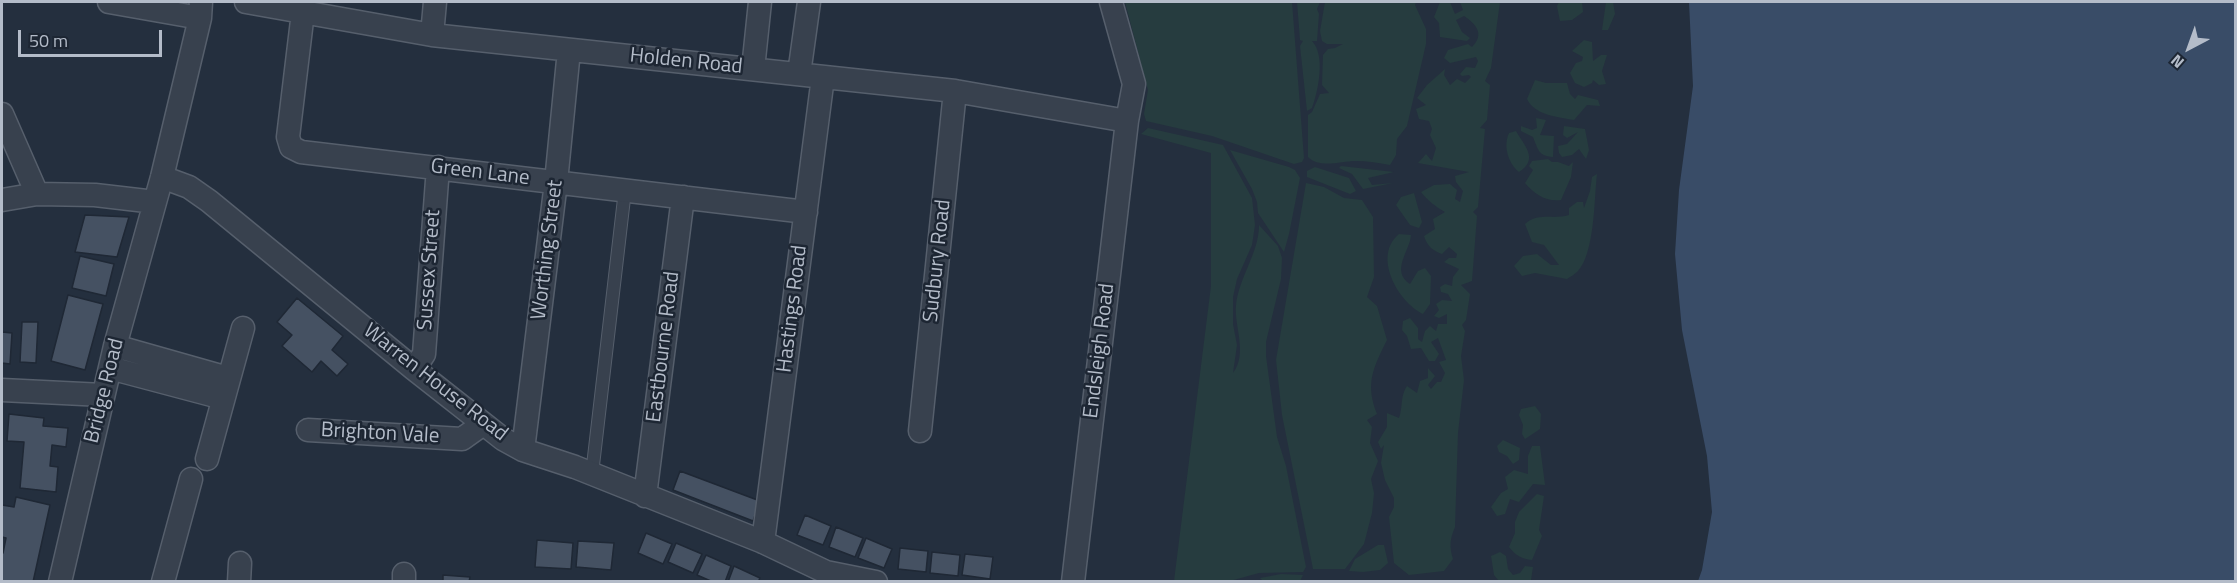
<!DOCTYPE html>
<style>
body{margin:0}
#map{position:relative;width:2237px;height:583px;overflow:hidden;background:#242f3e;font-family:"Titillium Web",sans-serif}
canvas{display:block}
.frame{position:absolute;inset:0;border:3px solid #b4bcc9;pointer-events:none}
.north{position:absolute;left:2159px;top:18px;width:60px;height:60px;-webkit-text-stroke:4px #1d2633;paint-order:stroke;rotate:221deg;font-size:16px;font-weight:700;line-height:24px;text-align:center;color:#b4bcc9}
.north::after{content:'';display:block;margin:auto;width:21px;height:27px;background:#b4bcc9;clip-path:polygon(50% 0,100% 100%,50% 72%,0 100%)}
.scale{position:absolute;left:18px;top:30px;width:144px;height:27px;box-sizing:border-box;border:3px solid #b4bcc9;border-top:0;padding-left:8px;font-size:18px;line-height:21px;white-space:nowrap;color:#b4bcc9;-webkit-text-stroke:4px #1d2633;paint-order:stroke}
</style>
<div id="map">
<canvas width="2237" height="583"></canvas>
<div class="frame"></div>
<div class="north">N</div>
<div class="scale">50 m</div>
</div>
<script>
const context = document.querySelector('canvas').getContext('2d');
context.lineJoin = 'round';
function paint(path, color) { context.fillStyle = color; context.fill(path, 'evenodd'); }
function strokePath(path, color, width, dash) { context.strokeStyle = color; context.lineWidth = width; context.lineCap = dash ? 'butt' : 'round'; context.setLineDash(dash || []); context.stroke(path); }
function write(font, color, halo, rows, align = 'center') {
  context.font = font + ' "Titillium Web",sans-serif'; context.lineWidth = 5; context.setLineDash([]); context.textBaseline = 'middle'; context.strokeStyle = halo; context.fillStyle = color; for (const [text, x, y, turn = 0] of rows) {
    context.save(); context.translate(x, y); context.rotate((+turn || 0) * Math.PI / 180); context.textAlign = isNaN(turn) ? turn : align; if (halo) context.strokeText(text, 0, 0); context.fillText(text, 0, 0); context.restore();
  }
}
const green = new Path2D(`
 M 1125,2 L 1292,2 L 1304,158 L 1302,162 L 1294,164 L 1212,136 L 1146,121 L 1144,114 L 1148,90 Z
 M 1297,2 L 1320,2 L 1317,9 L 1319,14 L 1317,41 L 1312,41 C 1326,55 1318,92 1312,108 L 1307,111 L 1300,46 L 1303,41 L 1300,40 Z
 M 1325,2 L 1416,2 L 1415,5 L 1426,29 L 1426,44 L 1407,126 L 1397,139 L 1396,155 L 1390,165 C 1379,163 1367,161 1356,161 C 1341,161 1320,169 1308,157 L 1308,115 L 1312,112 L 1320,94 L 1329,93 L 1322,85 L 1323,55 L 1328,49 L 1335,48 L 1343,44 L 1327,44 L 1322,41 L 1320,31 Z
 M 1440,2 L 1450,2 L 1455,14 L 1463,10 L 1460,2 L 1500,2 L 1491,68 L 1485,81 L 1490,85 L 1487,120 L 1480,128 L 1485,129 L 1478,207 L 1473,212 L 1477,216 L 1472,281 L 1461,285 L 1470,294 L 1466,320 L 1462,325 L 1465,331 L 1461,356 L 1464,380 L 1458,433 L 1455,527 C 1450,539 1449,546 1453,559 L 1444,571 L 1409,575 L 1394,563 L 1389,517 L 1394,507 L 1394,498 L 1385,480 L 1381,463 L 1384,445 L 1381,449 L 1378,442 L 1387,427 L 1387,413 L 1399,418 C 1403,407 1400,396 1407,386 L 1417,393 L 1420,381 L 1428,378 L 1428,368 L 1435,376 L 1428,385 L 1431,389 L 1437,382 L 1441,382 L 1445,373 L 1439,362 L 1446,360 L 1438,338 L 1431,342 L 1439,354 L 1435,361 L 1429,361 L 1421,348 L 1411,349 L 1407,336 L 1402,330 L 1403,321 L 1410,318 L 1418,328 L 1418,339 L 1422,342 L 1425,331 L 1430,326 L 1436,331 L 1438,324 L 1447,324 L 1447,314 L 1439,318 L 1434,316 L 1439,310 L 1436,304 L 1442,300 L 1452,301 L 1448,294 L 1441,292 L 1440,287 L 1445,284 L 1452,286 L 1453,277 L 1459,269 L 1444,262 L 1449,258 L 1456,258 L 1457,254 L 1449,247 L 1442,254 C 1433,251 1427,246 1424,236 L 1435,229 L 1433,219 L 1445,212 C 1436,207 1427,200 1421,192 L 1434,185 L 1450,184 L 1457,190 L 1455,199 L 1460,202 L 1463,191 L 1456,182 L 1455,176 L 1469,172 L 1418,163 L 1426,154 L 1432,161 L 1436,148 L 1430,135 L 1432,129 L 1429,121 L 1419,119 L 1416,109 L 1426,105 L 1417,98 L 1427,85 L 1445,69 L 1444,75 L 1450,85 L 1457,79 L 1465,83 L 1471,77 L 1469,75 L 1462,76 L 1460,74 L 1466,67 L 1475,68 L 1478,61 L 1476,57 L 1450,63 L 1444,58 L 1448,50 L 1468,44 L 1472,47 C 1485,34 1476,24 1464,16 L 1456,20 L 1462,32 L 1470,38 L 1467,41 L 1440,37 L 1439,23 L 1434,17 Z
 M 1559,2 L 1582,2 L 1583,12 L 1572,20 L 1560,21 L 1557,6 Z
 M 1606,2 L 1613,2 L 1615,14 L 1608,30 L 1602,30 Z
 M 1584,40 L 1592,42 L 1593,61 L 1601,55 L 1607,55 L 1602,71 L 1606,84 L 1599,85 L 1593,80 L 1592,83 L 1584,87 L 1575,83 L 1570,73 L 1576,63 L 1582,61 L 1583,57 L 1572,51 Z
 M 1535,80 L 1546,83 L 1567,83 L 1570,94 L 1575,99 L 1578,95 L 1598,100 L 1600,106 L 1587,105 L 1574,120 C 1558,117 1534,115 1527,99 Z
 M 1536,118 L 1546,120 L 1540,135 L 1554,136 L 1553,157 C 1538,156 1538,149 1533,137 L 1521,131 L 1521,126 L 1532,130 L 1537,128 Z
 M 1564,126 L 1585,129 L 1589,150 L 1586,159 L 1579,149 L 1572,155 L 1562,157 L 1559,153 L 1558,146 L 1567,144 L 1578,132 L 1567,138 L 1563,135 Z
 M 1148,128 L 1223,145 L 1252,198 L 1255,225 L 1252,245 L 1237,279 L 1233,297 L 1233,324 L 1237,345 L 1233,373 C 1248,353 1234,327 1236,305 C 1239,277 1259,253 1259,225 L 1278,246 L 1282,258 L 1281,279 L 1266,342 L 1266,356 L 1277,437 L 1286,466 L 1306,567 L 1303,572 L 1259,573 L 1230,581 L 1174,581 L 1211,286 L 1211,153 L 1141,134 Z
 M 1516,131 C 1523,144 1540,159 1519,172 C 1508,163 1503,146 1509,133 Z
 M 1230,150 L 1289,167 L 1295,170 L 1300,178 L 1289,234 L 1284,252 L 1258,213 L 1257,202 L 1252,189 Z
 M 1548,159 L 1552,162 L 1558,162 L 1569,166 L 1573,162 L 1571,177 L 1561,200 C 1546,202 1534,194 1525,183 L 1533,170 L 1529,166 L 1532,161 Z
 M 1341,166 L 1394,172 L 1368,178 L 1372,185 L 1393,183 L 1363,189 L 1352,174 L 1339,168 Z
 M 1315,167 L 1349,178 L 1356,191 L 1350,194 L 1307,177 L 1307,171 Z
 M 1597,174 C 1594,199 1595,252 1578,271 C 1575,274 1570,277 1567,279 L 1535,273 L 1522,276 L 1514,266 L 1523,256 L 1537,254 L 1551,265 L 1559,265 L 1544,245 L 1532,242 L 1525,224 C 1538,212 1554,220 1569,215 L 1569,208 L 1577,202 L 1583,202 L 1584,208 L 1590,191 L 1592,177 Z
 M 1306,183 L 1324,187 L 1344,198 L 1362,200 L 1373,217 L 1374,277 L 1367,297 L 1377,306 L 1387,340 C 1373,368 1365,384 1377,414 L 1367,420 L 1372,427 L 1370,443 L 1378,461 L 1371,479 L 1374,493 L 1372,513 L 1364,544 L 1345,569 L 1313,569 L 1282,415 L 1276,360 Z
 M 1414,193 L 1422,222 L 1419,228 L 1410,225 L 1396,205 L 1401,197 Z
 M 1399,234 L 1411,235 C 1410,251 1390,271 1410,284 L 1418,271 L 1425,268 L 1431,276 L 1430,304 L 1423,314 C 1398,302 1372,256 1399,234 Z
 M 1535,406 L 1541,414 L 1540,429 L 1525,439 L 1522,434 L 1523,425 L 1519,415 L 1521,409 Z
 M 1503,440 L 1520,448 L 1519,460 L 1513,464 L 1507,456 L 1499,452 L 1497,446 Z
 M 1532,446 L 1540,446 L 1545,485 L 1533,484 L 1519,502 L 1510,499 L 1505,514 L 1497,516 L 1491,507 L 1501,493 L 1508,489 L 1505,477 L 1514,470 L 1528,474 L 1528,456 Z
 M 1537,494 L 1544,496 L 1539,530 L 1542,536 L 1532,560 C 1522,559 1516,556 1509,547 L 1515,533 L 1515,522 L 1519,512 Z
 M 1378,545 L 1384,545 L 1388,563 L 1380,570 L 1363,572 L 1349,571 L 1355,559 Z
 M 1500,552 L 1506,556 L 1508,569 L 1513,575 L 1520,573 L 1525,566 L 1533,567 L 1531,580 L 1499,581 L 1494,575 L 1491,556 Z
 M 1281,574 L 1303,575 L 1300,581 L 1263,581 L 1260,578 Z`);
const water = new Path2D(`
 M 1689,2 L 2235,2 L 2235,581 L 1698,581 L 1702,570 L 1712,512 L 1707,456 L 1682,330 L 1675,254 L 1679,190 L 1693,86 Z`);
const building = new Path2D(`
 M 85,215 L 129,217 L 117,257 L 75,252 Z
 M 80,256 L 114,264 L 106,296 L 72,288 Z
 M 68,295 L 103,304 L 85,370 L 51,361 Z
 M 297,298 L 343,336 L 332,350 L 348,364 L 337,376 L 321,361 L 312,372 L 282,346 L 292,335 L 277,322 Z
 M 22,322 L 38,322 L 36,363 L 20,362 Z
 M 2,332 L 12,333 L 10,364 L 2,363 Z
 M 9,414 L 44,418 L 43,426 L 68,428 L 66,447 L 52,445 L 50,466 L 58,467 L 56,492 L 20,488 L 24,442 L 7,441 Z
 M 680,471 L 760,501 L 753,521 L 673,490 Z
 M 16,497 L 50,505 L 33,582 L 2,582 L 2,552 L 3,553 L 6,538 L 2,537 L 2,505 L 14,507 Z
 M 805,515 L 831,526 L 823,545 L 797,535 Z
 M 836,527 L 863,538 L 855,557 L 829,547 Z
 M 646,533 L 672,544 L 663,564 L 638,553 Z
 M 866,538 L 892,549 L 884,568 L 858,558 Z
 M 537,540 L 573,543 L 571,569 L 535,567 Z
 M 578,541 L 614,543 L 611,570 L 576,567 Z
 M 676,543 L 702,554 L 693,573 L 668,562 Z
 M 900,548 L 928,551 L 926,572 L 898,569 Z
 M 932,552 L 960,555 L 958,576 L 930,573 Z
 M 965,554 L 993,557 L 990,579 L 962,575 Z
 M 706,555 L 731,566 L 725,582 L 713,582 L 697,575 Z
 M 734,566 L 760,578 L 758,582 L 728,582 Z
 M 443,575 L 470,577 L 469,582 L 443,582 Z`);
const service = new Path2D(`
 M 592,474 L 625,190`);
const minor = new Path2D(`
 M 109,2 L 200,18
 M 246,2 L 432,35 L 955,91 L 1127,121
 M 303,12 L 288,137 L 291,147 L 301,152 L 806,212
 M 432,35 L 435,2
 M 753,69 L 760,2
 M 799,74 L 809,2
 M 2,114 L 37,194
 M 162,177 L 189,187 L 209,201 L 414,369 L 503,439 L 523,450 L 575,467 L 763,542 L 826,572 L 876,582
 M 2,200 L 37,194 L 95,195 L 155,202
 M 115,346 L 228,378
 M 110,368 L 223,398
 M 414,369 L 424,354 L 438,167
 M 2,390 L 103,395
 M 308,430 L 462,439 L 483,424
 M 920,431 L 955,91
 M 523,450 L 556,182 L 569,50
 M 207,459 L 243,328
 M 645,496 L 683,197
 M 763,542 L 823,77
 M 60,582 L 115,346 L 162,177 L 200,18 L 201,2
 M 163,582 L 191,479
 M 239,582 L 240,563
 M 404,582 L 404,574
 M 1073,582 L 1127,121 L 1134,84 L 1111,2`);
const streetNames = [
 ["Holden Road",686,62,6],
 ["Green Lane",480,173,7],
 ["Worthing Street",548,250,-83],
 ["Sudbury Road",938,261,-84],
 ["Sussex Street",430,270,-86],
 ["Hastings Road",793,309,-83],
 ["Eastbourne Road",664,347,-83],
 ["Endsleigh Road",1100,351,-83],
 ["Warren House Road",435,383,38],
 ["Bridge Road",105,391,-76],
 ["Brighton Vale",380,434,3]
];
paint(green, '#263c3f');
paint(water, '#394c67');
paint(building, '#455162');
strokePath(building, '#1f2835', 1.5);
strokePath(service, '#565f6c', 14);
strokePath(minor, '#565f6c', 25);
strokePath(service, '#38414e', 12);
strokePath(minor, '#38414e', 22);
write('21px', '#b4bcc9', '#1d2633', streetNames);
</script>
